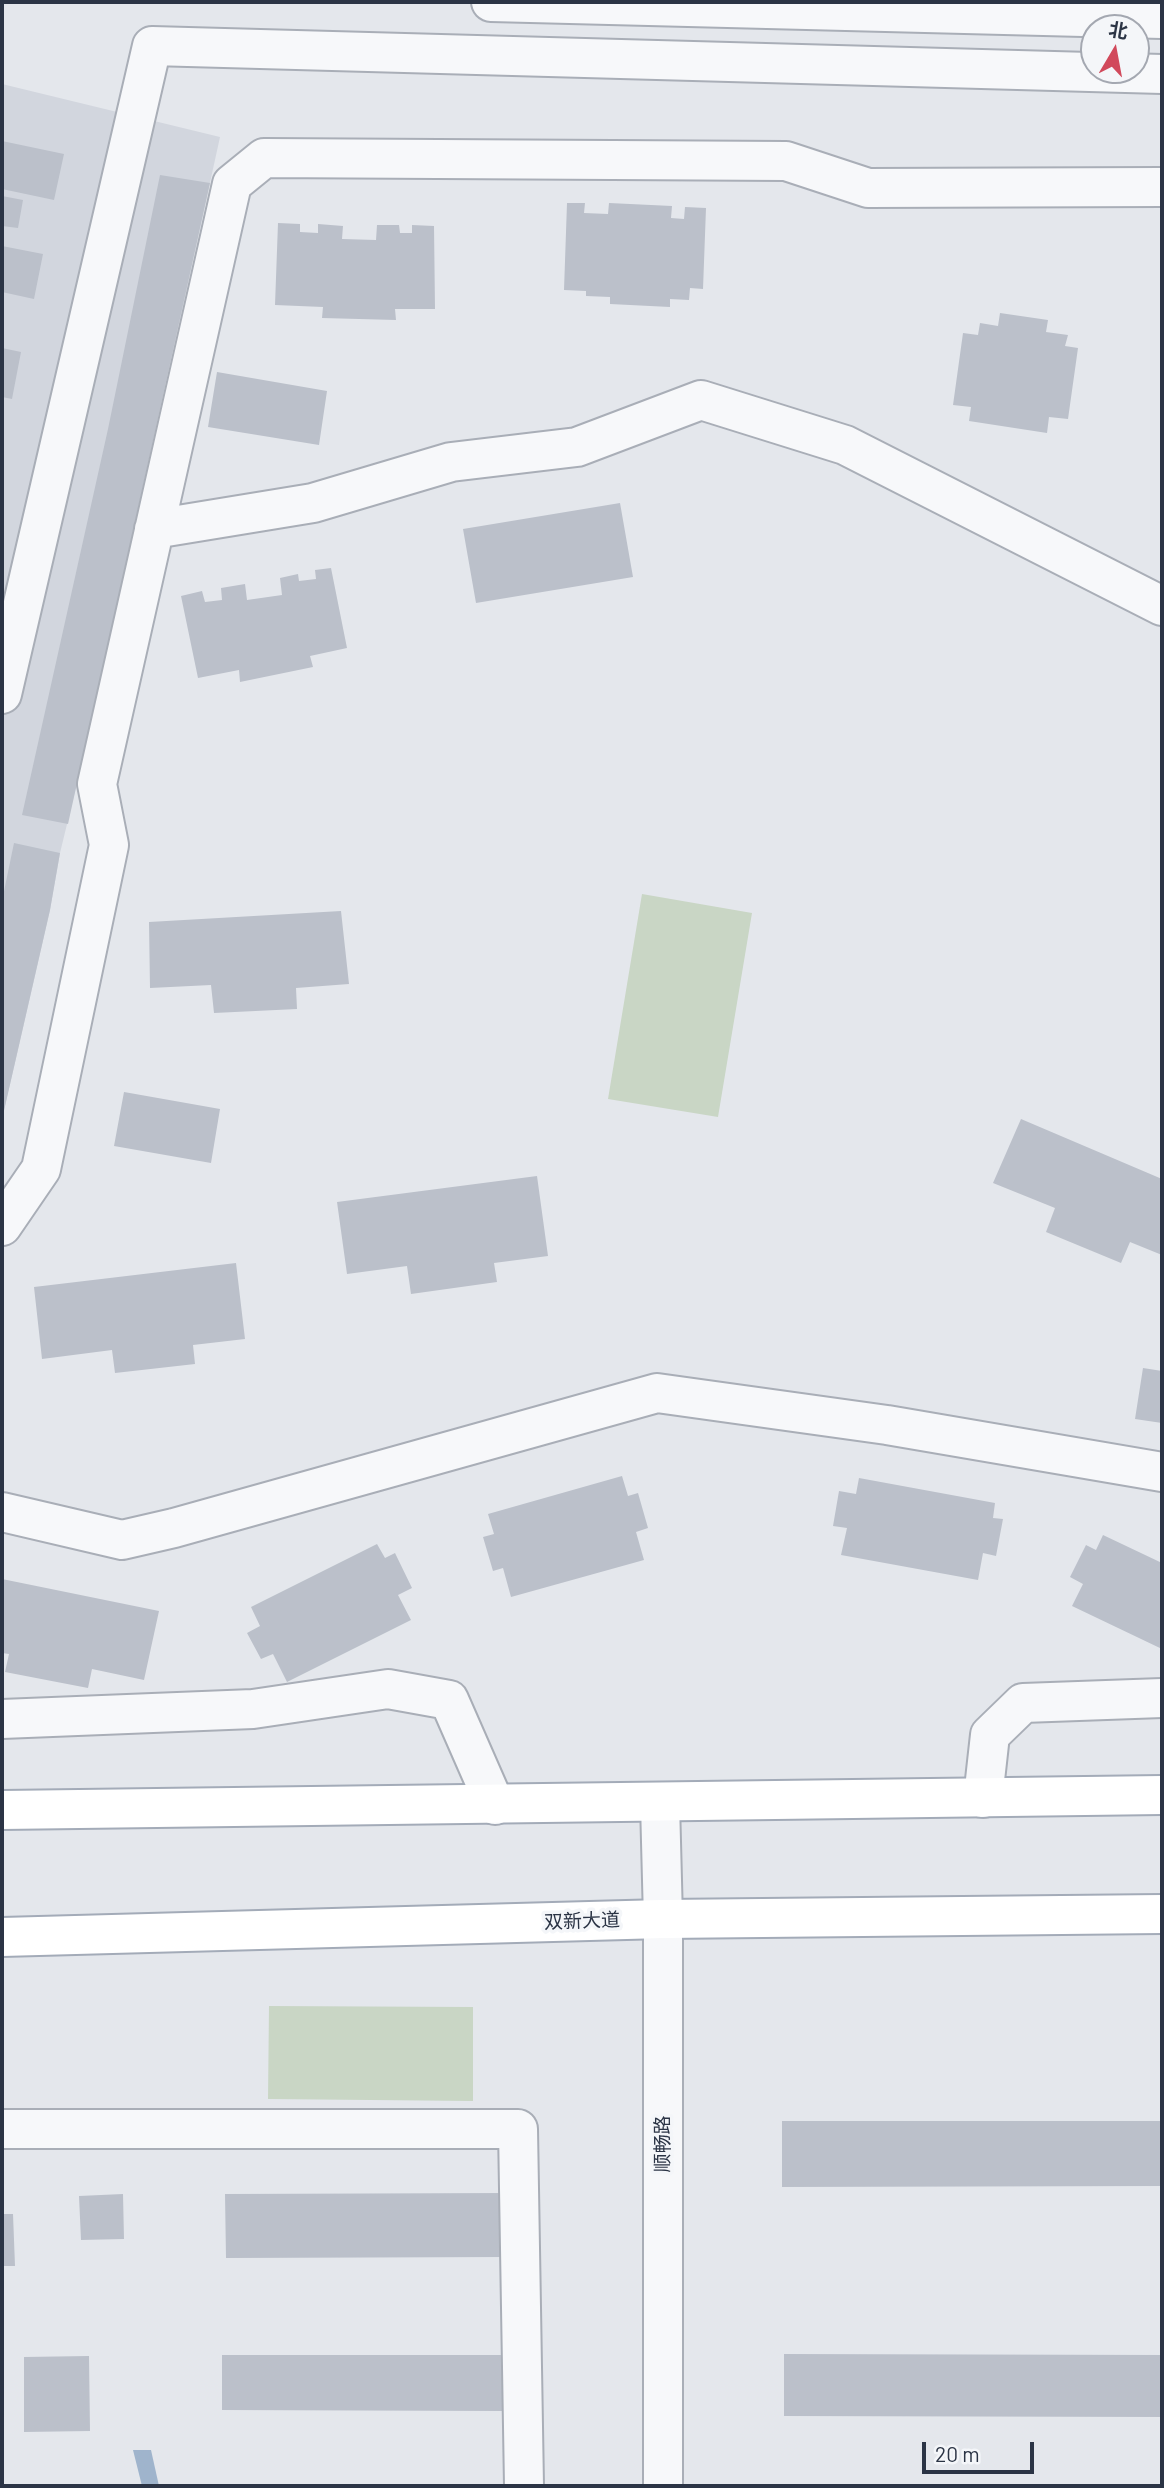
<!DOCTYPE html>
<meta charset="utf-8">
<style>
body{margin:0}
#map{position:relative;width:1164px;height:2488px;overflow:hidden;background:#e4e7ec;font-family:Barlow,"Noto Sans SC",sans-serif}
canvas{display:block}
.frame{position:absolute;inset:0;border:4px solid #2b3445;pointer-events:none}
.north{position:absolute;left:1080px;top:14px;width:70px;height:70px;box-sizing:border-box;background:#f4f6f9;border:2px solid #a4a8b1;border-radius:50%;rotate:10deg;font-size:19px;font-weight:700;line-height:28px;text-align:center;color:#2b3445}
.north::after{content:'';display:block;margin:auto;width:24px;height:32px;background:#d1495b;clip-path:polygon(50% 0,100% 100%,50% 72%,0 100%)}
.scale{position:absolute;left:922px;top:2442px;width:112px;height:32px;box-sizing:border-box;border:4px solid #2b3445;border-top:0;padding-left:9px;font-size:21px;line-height:24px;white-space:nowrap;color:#2b3445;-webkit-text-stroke:5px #f4f6f9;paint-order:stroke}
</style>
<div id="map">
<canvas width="1164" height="2488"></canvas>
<div class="frame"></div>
<div class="north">北</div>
<div class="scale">20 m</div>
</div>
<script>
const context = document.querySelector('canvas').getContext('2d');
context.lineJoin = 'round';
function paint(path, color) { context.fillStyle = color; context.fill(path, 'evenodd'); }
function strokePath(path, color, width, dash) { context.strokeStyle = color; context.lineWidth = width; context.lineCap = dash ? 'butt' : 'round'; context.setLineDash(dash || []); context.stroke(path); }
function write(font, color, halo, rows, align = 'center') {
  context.font = font + ' Barlow,"Noto Sans SC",sans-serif'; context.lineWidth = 7; context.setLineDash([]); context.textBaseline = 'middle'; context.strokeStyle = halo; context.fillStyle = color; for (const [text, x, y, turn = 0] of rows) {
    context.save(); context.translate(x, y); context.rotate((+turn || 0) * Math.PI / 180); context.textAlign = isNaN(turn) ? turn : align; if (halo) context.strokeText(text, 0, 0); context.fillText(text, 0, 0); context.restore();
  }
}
const built = new Path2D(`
 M 2,84 L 220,137 L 92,721 L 60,853 L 50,910 L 2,1119 Z`);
const green = new Path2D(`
 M 642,894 L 752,913 L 718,1117 L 608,1099 Z
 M 269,2006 L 473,2007 L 473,2101 L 268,2099 Z`);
const water = new Path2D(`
 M 133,2450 L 151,2450 L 159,2486 L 142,2486 Z`);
const building = new Path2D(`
 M 2,141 L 64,154 L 54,200 L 2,189 Z
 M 160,175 L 210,183 L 68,824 L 22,815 L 108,429 Z
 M 2,196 L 23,200 L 18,228 L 2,226 Z
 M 567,203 L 585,203 L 584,213 L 608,214 L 609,203 L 672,206 L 671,218 L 684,219 L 685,207 L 706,208 L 703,289 L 690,288 L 689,300 L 670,299 L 670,307 L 610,304 L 610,297 L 586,296 L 586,291 L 564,290 Z
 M 278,223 L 300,224 L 300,232 L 318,233 L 318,224 L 343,226 L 342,239 L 376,240 L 377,225 L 399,225 L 400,233 L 412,233 L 412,225 L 434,226 L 435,309 L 395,309 L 396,320 L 322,318 L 323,307 L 275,305 Z
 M 2,246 L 43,254 L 34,299 L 2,292 Z
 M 1000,313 L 1048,320 L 1046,332 L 1068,335 L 1065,346 L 1078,348 L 1068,419 L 1049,417 L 1047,433 L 969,421 L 971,407 L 953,405 L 963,333 L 978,335 L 980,323 L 998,326 Z
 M 2,348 L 21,352 L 12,399 L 2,397 Z
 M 217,372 L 327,391 L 319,445 L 208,427 Z
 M 620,503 L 633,577 L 476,603 L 463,529 Z
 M 331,568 L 347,648 L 310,656 L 313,667 L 240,682 L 239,670 L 198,678 L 181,596 L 202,591 L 205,602 L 222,600 L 221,588 L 245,584 L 247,600 L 282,595 L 280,578 L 298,574 L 299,581 L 316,579 L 315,570 Z
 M 14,843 L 60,853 L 50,910 L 3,1115 L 2,901 Z
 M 341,911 L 349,984 L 296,988 L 297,1009 L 214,1013 L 211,985 L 150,988 L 149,922 Z
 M 124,1092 L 220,1109 L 211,1163 L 114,1146 Z
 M 1021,1119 L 1162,1179 L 1162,1255 L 1130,1242 L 1121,1263 L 1046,1232 L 1055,1208 L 993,1183 Z
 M 537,1176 L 548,1256 L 494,1263 L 497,1282 L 411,1294 L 407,1266 L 347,1274 L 337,1202 Z
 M 236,1263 L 245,1339 L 193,1345 L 195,1364 L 115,1373 L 112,1350 L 42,1359 L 34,1287 Z
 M 1143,1368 L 1162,1371 L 1162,1423 L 1135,1419 Z
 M 622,1476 L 628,1496 L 638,1493 L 648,1528 L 636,1532 L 644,1560 L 511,1597 L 503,1568 L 493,1571 L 483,1537 L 494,1534 L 488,1514 Z
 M 859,1478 L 995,1503 L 993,1518 L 1003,1519 L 996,1556 L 983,1553 L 978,1580 L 841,1555 L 847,1528 L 833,1526 L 839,1491 L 856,1494 Z
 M 1103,1535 L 1162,1563 L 1162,1649 L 1072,1606 L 1083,1584 L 1070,1577 L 1086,1545 L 1096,1550 Z
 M 377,1544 L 385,1558 L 395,1553 L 412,1588 L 398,1595 L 411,1620 L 287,1682 L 273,1654 L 261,1659 L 247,1633 L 260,1626 L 251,1607 Z
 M 2,1579 L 159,1611 L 144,1680 L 92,1669 L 88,1688 L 5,1672 L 9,1654 L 2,1653 Z
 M 782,2121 L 1162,2121 L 1162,2186 L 782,2187 Z
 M 505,2193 L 505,2257 L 226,2258 L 225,2194 Z
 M 123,2194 L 124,2239 L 81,2240 L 79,2196 Z
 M 2,2214 L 13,2214 L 15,2266 L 2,2266 Z
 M 784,2354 L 1162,2355 L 1162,2417 L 784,2416 Z
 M 222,2355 L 506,2355 L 506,2411 L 222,2410 Z
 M 89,2356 L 90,2431 L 24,2432 L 24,2357 Z`);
const minor = new Path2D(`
 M 491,2 L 1162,19
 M 154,529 L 313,503 L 451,462 L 577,447 L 701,400 L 845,445 L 1162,606
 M 2,694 L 152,46 L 1162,74
 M 2,1226 L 41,1169 L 109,845 L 97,784 L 232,184 L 264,158 L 786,161 L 868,188 L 1162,187
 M 2,1512 L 122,1540 L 174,1528 L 657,1393 L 887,1425 L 1162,1472
 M 2,1719 L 253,1709 L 388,1689 L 449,1700 L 495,1805
 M 983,1798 L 990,1735 L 1023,1703 L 1162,1698
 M 660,1803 L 663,1919 L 663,2486
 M 2,2129 L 518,2129 L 524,2486`);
const major = new Path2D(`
 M 2,1810 L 1162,1795
 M 2,1937 L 663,1919 L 1162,1914`);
const streetNames = [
 ["双新大道",582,1921,-2],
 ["顺畅路",663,2144,-90]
];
paint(built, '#d2d6de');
paint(green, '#c9d6c5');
paint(water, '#9fb4cc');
paint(building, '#bbc0ca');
strokePath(minor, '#a9aeb7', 42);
strokePath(major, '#a3abb8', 42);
strokePath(minor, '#f7f8fa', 38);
strokePath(major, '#fff', 38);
write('19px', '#2b3445', '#f4f6f9', streetNames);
</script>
